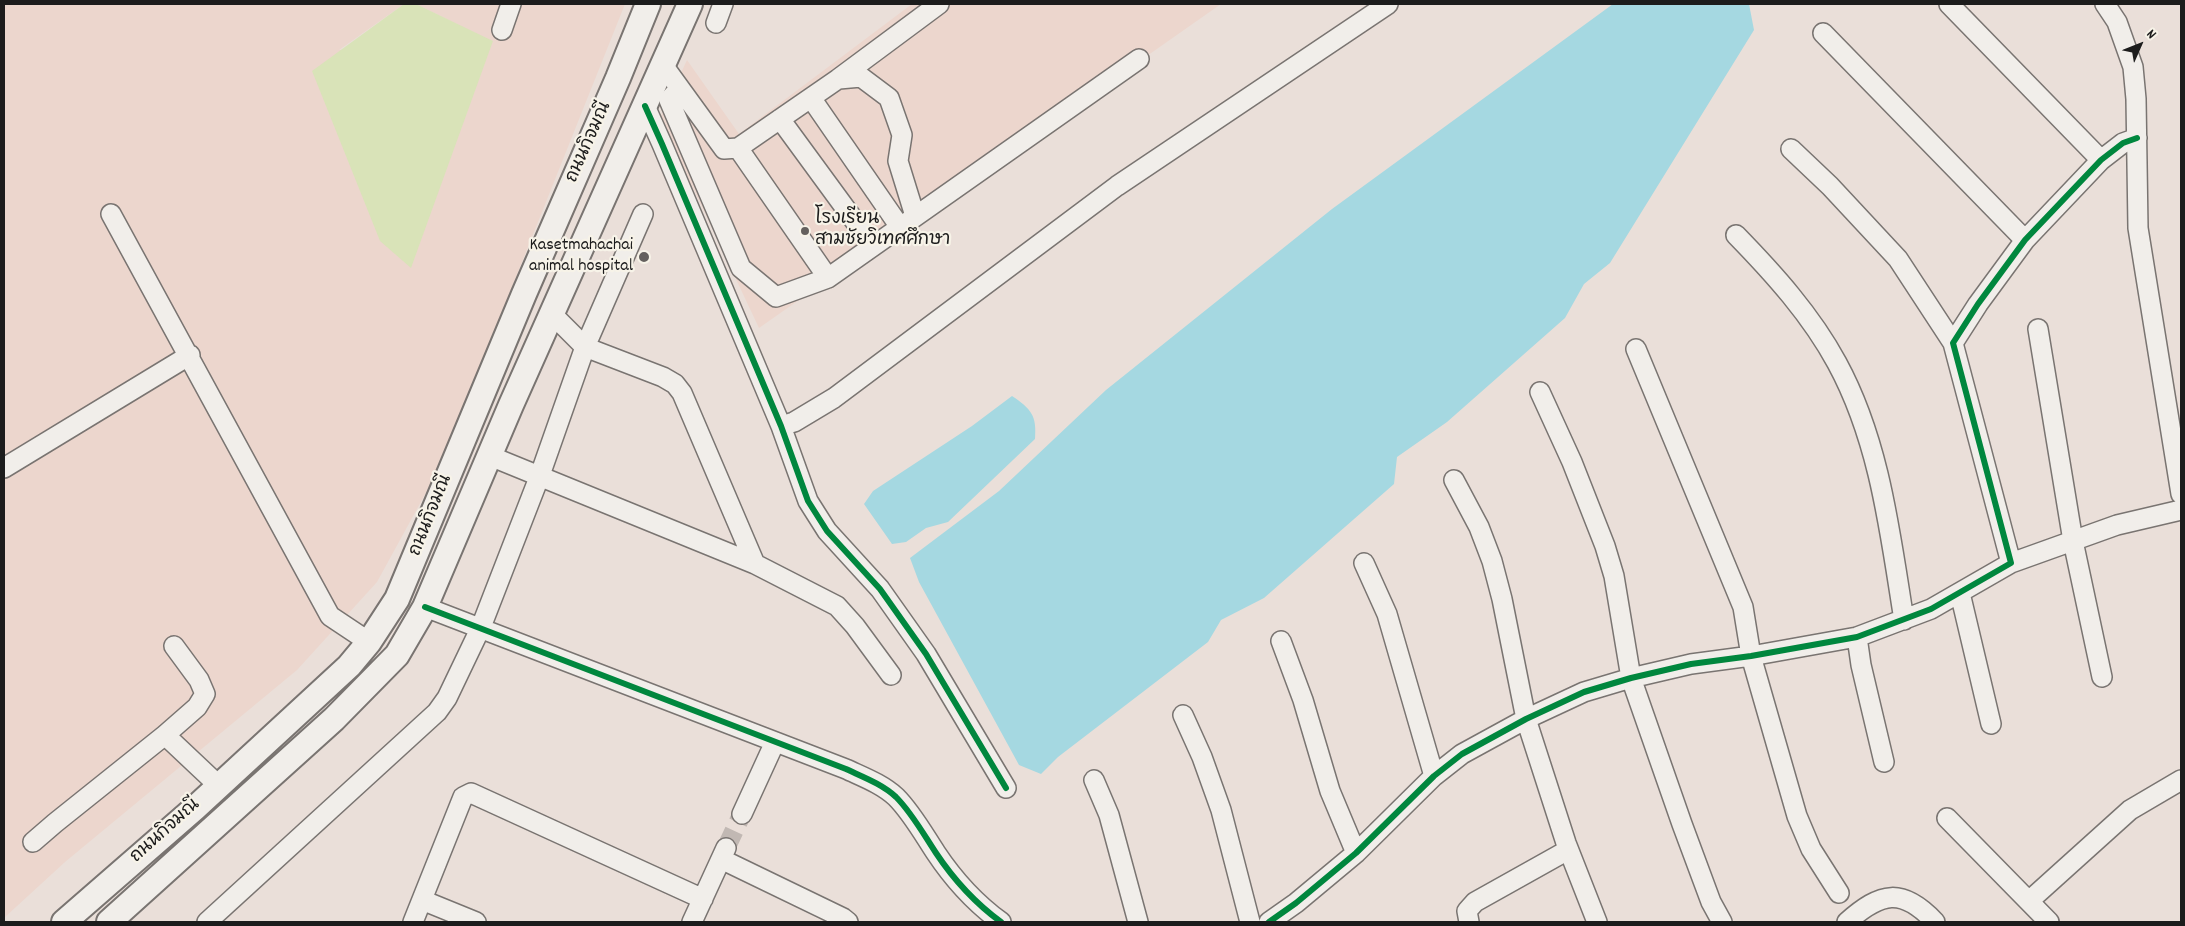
<!DOCTYPE html>
<meta charset="utf-8">
<style>
body{margin:0}
#map{position:relative;width:2185px;height:926px;overflow:hidden;background:#eadfd9;font-family:Dekko,sans-serif}
canvas{display:block}
.frame{position:absolute;inset:0;border:5px solid #1c1c1c;pointer-events:none}
.north{position:absolute;left:2115px;top:20px;width:50px;height:50px;-webkit-text-stroke:4px #f7f3e8;paint-order:stroke;rotate:46deg;font-size:14px;font-weight:700;line-height:20px;text-align:center;color:#1c1c1c}
.north::after{content:'';display:block;margin:auto;width:18px;height:22px;background:#1c1c1c;clip-path:polygon(50% 0,100% 100%,50% 72%,0 100%)}
</style>
<div id="map">
<canvas width="2185" height="926"></canvas>
<div class="frame"></div>
<div class="north">N</div>
</div>
<script>
const context = document.querySelector('canvas').getContext('2d');
context.lineJoin = 'round';
function paint(path, color) { context.fillStyle = color; context.fill(path, 'evenodd'); }
function strokePath(path, color, width, dash) { context.strokeStyle = color; context.lineWidth = width; context.lineCap = dash ? 'butt' : 'round'; context.setLineDash(dash || []); context.stroke(path); }
function write(font, color, halo, rows, align = 'center') {
  context.font = font + ' Dekko,"Playpen Sans Thai",sans-serif'; context.lineWidth = 4.5; context.setLineDash([]); context.textBaseline = 'middle'; context.strokeStyle = halo; context.fillStyle = color; for (const [text, x, y, turn = 0] of rows) {
    context.save(); context.translate(x, y); context.rotate((+turn || 0) * Math.PI / 180); context.textAlign = isNaN(turn) ? turn : align; if (halo) context.strokeText(text, 0, 0); context.fillText(text, 0, 0); context.restore();
  }
}
const built = new Path2D(`
 M 4,4 L 404,4 L 339,50 L 493,42 L 416,4 L 625,4 L 441,465 L 377,582 L 297,670 L 65,862 L 4,918 Z
 M 912,4 L 1221,4 L 759,328 L 660,118 L 687,60 L 739,134 Z`);
const green = new Path2D(`
 M 404,4 L 416,4 L 493,41 L 411,268 L 380,241 L 312,71 Z`);
const water = new Path2D(`
 M 1613,4 L 1749,4 L 1754,30 L 1610,263 L 1584,284 L 1565,318 L 1447,422 L 1397,457 L 1394,484 L 1264,598 L 1221,620 L 1208,642 L 1058,757 L 1041,774 L 1019,765 L 919,582 L 910,558 L 999,491 L 1106,390 L 1332,209 Z
 M 1012,396 C 1031,409 1037,415 1035,439 L 948,522 L 926,528 L 906,542 L 892,544 L 864,504 L 873,491 L 972,426 Z`);
const minorTunnel = new Path2D(`
 M 726,848 L 742,814`);
const minor = new Path2D(`
 M 1949,4 L 2101,160
 M 2105,4 L 2117,22 L 2133,67 L 2136,99 L 2138,228 L 2181,494
 M 716,23 L 723,4
 M 502,30 L 511,4
 M 1823,33 L 2025,240
 M 663,65 L 724,149 L 738,148 L 838,79 L 939,4
 M 839,79 L 861,77 L 889,98 L 902,135 L 898,161 L 915,216
 M 679,89 L 669,100 L 741,268 L 776,297 L 828,278 L 1139,59
 M 811,98 L 900,227
 M 645,106 L 662,144 L 781,426 L 808,501 L 827,531 L 880,589 L 926,654 L 1006,788
 M 780,119 L 873,246
 M 738,148 L 828,278
 M 1791,149 L 1830,186 L 1898,259 L 1953,343
 M 111,214 L 330,616 L 369,642
 M 1736,235 C 1774,274 1811,315 1837,363 C 1880,442 1890,533 1904,620
 M 552,314 L 585,347 L 663,377 L 675,384 L 682,393 L 755,564
 M 2038,329 L 2073,541 L 2102,677
 M 1636,349 L 1743,607 L 1751,656 L 1797,816 L 1811,849 L 1839,893
 M 1540,392 L 1572,462 L 1605,546 L 1614,576 L 1631,678 L 1682,824 L 1711,902 L 1722,922
 M 781,426 L 794,422 L 834,398 L 1117,186 L 1388,4
 M 490,456 L 755,564 L 837,606 L 855,626 L 891,675
 M 4,468 L 190,355
 M 1454,480 L 1479,527 L 1492,561 L 1502,599 L 1526,719 L 1566,843 L 1597,922
 M 1364,563 L 1387,614 L 1434,776
 M 2011,563 L 2117,525 L 2181,510
 M 1960,593 L 1991,724
 M 425,607 L 846,769 C 863,777 882,784 896,797 C 912,813 924,835 936,853 C 954,880 975,903 1001,922
 M 1857,637 L 1861,665 L 1884,762
 M 1281,641 L 1303,700 L 1330,791 L 1356,853
 M 1183,715 L 1202,757 L 1221,810 L 1250,922
 M 165,735 L 197,707 L 205,694 L 199,680 L 174,646
 M 1094,780 L 1109,815 L 1138,922
 M 742,814 L 775,742
 M 1947,818 L 2049,922
 M 33,842 L 55,823 L 165,735 L 218,785
 M 721,859 L 843,918 L 848,922
 M 422,900 L 476,922
 M 2029,901 L 2130,810 L 2181,780
 M 207,922 L 437,712 L 447,698 L 481,627 L 540,475 L 585,347 L 643,214
 M 413,922 L 463,797 L 471,793 L 703,899
 M 692,922 L 726,848
 M 1269,922 L 1296,903 L 1356,853 L 1434,776 L 1462,754 L 1526,719 L 1584,692 L 1631,678 L 1691,664 L 1751,656 L 1857,637 L 1931,609 L 2011,563 L 1953,343 L 1978,304 L 2025,240 L 2101,160 L 2123,143 L 2137,138
 M 1469,922 L 1467,911 L 1475,902 L 1568,850
 M 1847,922 C 1881,892 1902,887 1935,922`);
const major = new Path2D(`
 M 64,922 L 195,808 L 349,666 L 369,642 L 397,599 L 524,294 L 618,78 L 648,4
 M 109,922 L 334,719 L 397,655 L 425,607 L 511,405 L 690,4`);
const cycleway = new Path2D(`
 M 645,106 L 662,144 L 781,426 L 808,501 L 827,531 L 880,589 L 926,654 L 1006,788
 M 425,607 L 846,769 C 863,777 882,784 896,797 C 912,813 924,835 936,853 C 954,880 975,903 1001,922
 M 1269,922 L 1296,903 L 1356,853 L 1434,776 L 1462,754 L 1526,719 L 1584,692 L 1631,678 L 1691,664 L 1751,656 L 1857,637 L 1931,609 L 2011,563 L 1953,343 L 1978,304 L 2025,240 L 2101,160 L 2123,143 L 2137,138`);
const markers = [
 [805,231,5,"#64605e"],
 [644,257,6,"#64605e"]
];
const streetNames = [
 ["ถนนกิจมณี",590,143,-66],
 ["ถนนกิจมณี",432,516,-68],
 ["ถนนกิจมณี",166,832,-42]
];
const poiNames = [
 ["โรงเรียน",815,221],
 ["สามชัยวิเทศศึกษา",815,242],
 ["Kasetmahachai",633,247,"right"],
 ["animal hospital",633,268,"right"]
];
paint(built, '#ecd6cd');
paint(green, '#d9e3b8');
paint(water, '#a5d8e1');
strokePath(minorTunnel, '#c1b8b3', 19, [19, 9]);
strokePath(minor, '#797471', 22);
strokePath(major, '#797471', 28);
strokePath(minor, '#f1eeea', 19);
strokePath(major, '#f1eeea', 24);
strokePath(cycleway, '#00873e', 6);
for (const [x, y, r, color] of markers) { const dot = new Path2D(); dot.arc(x, y, r, 0, 2 * Math.PI); context.fillStyle = color; context.fill(dot); strokePath(dot, '#f7f3e8', 2); }
write('18px', '#1c1c1c', '#f7f3e8', streetNames);
write('18px', '#1c1c1c', '#f7f3e8', poiNames, 'left');
</script>
